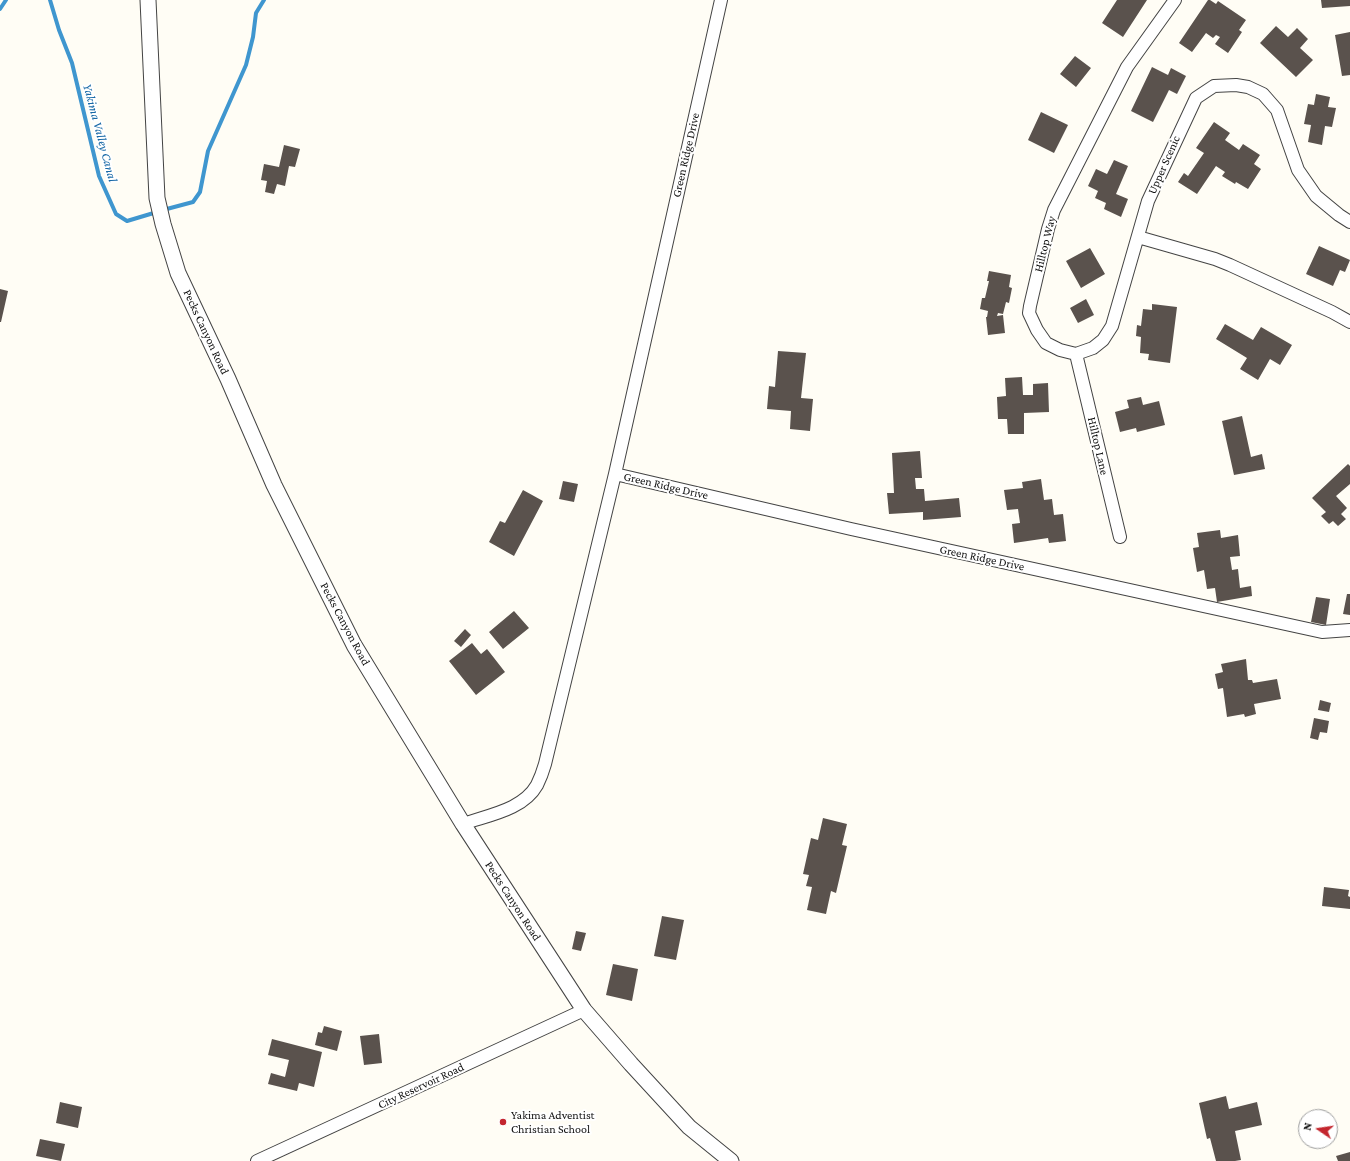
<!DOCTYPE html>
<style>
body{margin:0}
#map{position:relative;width:1350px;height:1161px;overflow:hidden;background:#fffdf5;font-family:"Crimson Pro",serif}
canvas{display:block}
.north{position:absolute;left:1298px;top:1109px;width:40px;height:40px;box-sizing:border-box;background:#fff;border:1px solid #a0a0a0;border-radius:50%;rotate:283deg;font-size:11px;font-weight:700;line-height:16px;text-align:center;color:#111}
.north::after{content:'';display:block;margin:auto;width:14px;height:18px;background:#c4262e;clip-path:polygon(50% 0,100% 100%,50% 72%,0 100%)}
</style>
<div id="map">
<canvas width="1350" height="1161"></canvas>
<div class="north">N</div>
</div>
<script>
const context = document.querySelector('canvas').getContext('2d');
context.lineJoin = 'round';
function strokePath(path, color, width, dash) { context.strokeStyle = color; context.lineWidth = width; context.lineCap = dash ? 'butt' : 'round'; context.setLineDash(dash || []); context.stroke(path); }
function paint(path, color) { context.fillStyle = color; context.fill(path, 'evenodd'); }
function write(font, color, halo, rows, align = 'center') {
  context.font = font + ' "Crimson Pro",serif'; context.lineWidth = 4; context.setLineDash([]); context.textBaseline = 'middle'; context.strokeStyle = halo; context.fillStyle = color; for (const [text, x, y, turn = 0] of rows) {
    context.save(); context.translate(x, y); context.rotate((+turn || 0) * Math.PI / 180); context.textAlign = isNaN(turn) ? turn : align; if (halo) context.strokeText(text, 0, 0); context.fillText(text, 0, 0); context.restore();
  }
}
const stream = new Path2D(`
 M 50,0 L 59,30 L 72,63 L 99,176 L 116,214 L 127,221 L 157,212
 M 0,9 L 6,0
 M 163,210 L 193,202 L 200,192 L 208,151 L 246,65 L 253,37 L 256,13 L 264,0`);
const building = new Path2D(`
 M 1117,0 L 1147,0 L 1123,37 L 1102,23 Z
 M 1208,0 L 1210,0 L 1216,4 L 1218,1 L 1246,20 L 1239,30 L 1242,32 L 1228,53 L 1215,44 L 1220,37 L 1216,35 L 1213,38 L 1206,33 L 1192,52 L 1179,43 Z
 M 1321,0 L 1350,0 L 1350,6 L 1322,8 Z
 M 1276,26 L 1288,37 L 1297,28 L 1308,39 L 1300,48 L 1313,60 L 1296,77 L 1260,43 Z
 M 1350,32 L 1350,75 L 1342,76 L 1335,35 Z
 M 1075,56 L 1091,68 L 1076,87 L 1060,74 Z
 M 1152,67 L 1168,75 L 1171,68 L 1186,76 L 1177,94 L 1169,90 L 1153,122 L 1131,111 Z
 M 1316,94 L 1330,97 L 1328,107 L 1336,108 L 1332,127 L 1325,126 L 1322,145 L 1308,142 L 1311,125 L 1304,124 L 1308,104 L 1314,105 Z
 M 1041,112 L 1068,125 L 1054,153 L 1028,140 Z
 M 1214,122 L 1230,133 L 1225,140 L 1239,150 L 1243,144 L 1260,155 L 1254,164 L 1261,169 L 1248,189 L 1236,182 L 1235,184 L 1222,176 L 1225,172 L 1216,166 L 1197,194 L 1178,182 L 1184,173 L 1188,176 L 1204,153 L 1196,148 Z
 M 284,145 L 300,149 L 295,167 L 289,166 L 285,186 L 277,184 L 274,194 L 265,192 L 267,181 L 261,180 L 264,164 L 279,167 Z
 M 1114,160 L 1128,166 L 1116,194 L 1128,199 L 1121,217 L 1104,209 L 1106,203 L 1095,198 L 1098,191 L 1088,186 L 1096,169 L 1107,174 Z
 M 1319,246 L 1350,260 L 1345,272 L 1340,270 L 1333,286 L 1306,274 Z
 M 1090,248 L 1105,274 L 1081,288 L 1066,261 Z
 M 989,271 L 1011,275 L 1009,287 L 1012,288 L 1009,303 L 1006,302 L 1003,314 L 998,313 L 997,316 L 1003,315 L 1005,333 L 988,335 L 986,317 L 987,317 L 988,311 L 980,309 L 982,298 L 985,298 L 989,281 L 987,281 Z
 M 0,289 L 8,291 L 1,322 L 0,322 Z
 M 1086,299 L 1094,315 L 1078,323 L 1070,308 Z
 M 1152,304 L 1177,307 L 1170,363 L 1148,360 L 1149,354 L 1140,353 L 1141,337 L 1136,336 L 1137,325 L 1141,326 L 1143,309 L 1152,310 Z
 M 1225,324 L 1253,340 L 1261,327 L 1292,345 L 1280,365 L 1270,359 L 1258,380 L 1240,369 L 1247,358 L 1216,339 Z
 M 778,351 L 806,353 L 801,398 L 813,399 L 810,431 L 790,429 L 791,411 L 767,409 L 769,386 L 775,387 Z
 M 1022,377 L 1023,395 L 1033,395 L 1033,384 L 1048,383 L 1049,412 L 1024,413 L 1024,434 L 1008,434 L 1007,419 L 998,419 L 997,397 L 1006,396 L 1005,378 Z
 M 1141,397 L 1143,405 L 1159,401 L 1165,425 L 1137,432 L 1136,428 L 1120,432 L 1115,412 L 1129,408 L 1127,400 Z
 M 1242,416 L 1251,457 L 1262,454 L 1265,469 L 1234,475 L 1222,421 Z
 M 920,451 L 922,478 L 915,478 L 916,489 L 924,489 L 925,501 L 959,498 L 961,517 L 923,520 L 923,512 L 889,514 L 887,493 L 894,493 L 892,453 Z
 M 1348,464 L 1350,466 L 1350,484 L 1336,496 L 1347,508 L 1341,514 L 1346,519 L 1338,526 L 1333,521 L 1329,524 L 1321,516 L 1326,512 L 1312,498 Z
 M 1041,479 L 1044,500 L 1052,499 L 1054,515 L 1063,514 L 1066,541 L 1049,543 L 1048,538 L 1014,543 L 1012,524 L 1020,523 L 1018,509 L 1007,510 L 1004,490 L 1023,488 L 1022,482 Z
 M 563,481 L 578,484 L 574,502 L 559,499 Z
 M 523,490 L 543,501 L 514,556 L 489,542 L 500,521 L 505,523 Z
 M 1220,530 L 1221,538 L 1238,535 L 1240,556 L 1230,557 L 1232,570 L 1238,569 L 1240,588 L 1251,586 L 1252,596 L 1217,602 L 1215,588 L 1207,589 L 1204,570 L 1197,572 L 1193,548 L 1199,547 L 1197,533 Z
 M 1347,594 L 1350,594 L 1350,615 L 1343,614 Z
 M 1316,597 L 1330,599 L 1326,625 L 1311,622 Z
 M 514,611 L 529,628 L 503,649 L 489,632 Z
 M 465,629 L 471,635 L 461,647 L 454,641 Z
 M 472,643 L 481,654 L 487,649 L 505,672 L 476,695 L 449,661 Z
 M 1246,659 L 1248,680 L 1252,680 L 1253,683 L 1277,679 L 1281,699 L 1254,704 L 1256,714 L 1245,717 L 1244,714 L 1227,717 L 1223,688 L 1218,689 L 1215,674 L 1223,672 L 1221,664 Z
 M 1320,700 L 1331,703 L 1329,712 L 1318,710 Z
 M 1314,718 L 1329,721 L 1327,733 L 1320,732 L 1318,740 L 1310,738 Z
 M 823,818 L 847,824 L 842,845 L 847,846 L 836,893 L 831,891 L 826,914 L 807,910 L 812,887 L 806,886 L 809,875 L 803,874 L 811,838 L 818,840 Z
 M 1324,887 L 1349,890 L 1348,896 L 1350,897 L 1350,909 L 1322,906 Z
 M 662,916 L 684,920 L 676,960 L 654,956 Z
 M 576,931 L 586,933 L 581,951 L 572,949 Z
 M 613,964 L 638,969 L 632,1001 L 606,995 Z
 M 324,1026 L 342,1031 L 337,1051 L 315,1045 L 318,1032 L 322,1033 Z
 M 379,1034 L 382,1063 L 364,1065 L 360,1036 Z
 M 272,1039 L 322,1052 L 314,1087 L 299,1083 L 297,1091 L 268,1084 L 271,1073 L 285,1077 L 289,1060 L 268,1055 Z
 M 1226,1096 L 1229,1109 L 1257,1102 L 1262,1125 L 1235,1131 L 1241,1160 L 1235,1161 L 1216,1161 L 1210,1138 L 1207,1139 L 1199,1103 Z
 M 60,1102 L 82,1107 L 78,1128 L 56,1123 Z
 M 40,1139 L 65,1144 L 61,1161 L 36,1156 Z
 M 1350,1152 L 1350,1161 L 1338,1161 L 1336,1156 Z`);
const minor = new Path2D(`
 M 1175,0 L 1127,67 L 1054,210 L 1048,229 L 1030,306 L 1029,313 L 1037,330 L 1046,343 L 1060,350 L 1076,354 L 1093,348 L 1103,340 L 1112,326 L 1148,201 L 1196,98 L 1214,86 L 1236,85 L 1248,87 L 1263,94 L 1277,110 L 1298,170 L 1316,196 L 1339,215 L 1350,222
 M 1138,237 L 1215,259 L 1230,265 L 1332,312 L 1350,322
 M 1076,354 L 1120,537
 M 615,474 L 851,529 L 1322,632 L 1350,630
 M 463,824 C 488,815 523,810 537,785 C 540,779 543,771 545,764 L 615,474 L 721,0
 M 257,1161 L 584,1010`);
const tertiary = new Path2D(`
 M 148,0 L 157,198 L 163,224 L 178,273 L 228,379 L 274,485 L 354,645 L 463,824 L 584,1010 L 631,1064 L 689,1127 L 731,1161`);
const markers = [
 [503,1122,4,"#c4262e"]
];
const streetNames = [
 ["Green Ridge Drive",686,155,-77],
 ["Upper Scenic",1164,165,-66],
 ["Hilltop Way",1045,244,-76],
 ["Pecks Canyon Road",206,332,65],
 ["Hilltop Lane",1098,446,77],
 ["Green Ridge Drive",666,486,13],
 ["Green Ridge Drive",982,558,12],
 ["Pecks Canyon Road",345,624,62],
 ["Pecks Canyon Road",513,901,57],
 ["City Reservoir Road",421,1086,-25]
];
const poiNames = [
 ["Yakima Adventist",511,1115],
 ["Christian School",511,1129]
];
const waterNames = [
 ["Yakima Valley Canal",100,133,75]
];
strokePath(stream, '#3f96cf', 4);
paint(building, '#5a524d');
strokePath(minor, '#444', 14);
strokePath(tertiary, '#444', 17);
strokePath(minor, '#fff', 12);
strokePath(tertiary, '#fff', 15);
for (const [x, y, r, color] of markers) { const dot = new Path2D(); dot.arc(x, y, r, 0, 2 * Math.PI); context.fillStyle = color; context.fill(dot); strokePath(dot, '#fff', 1.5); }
write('12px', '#111', '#fff', streetNames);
write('12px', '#111', '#fff', poiNames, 'left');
write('italic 13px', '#1768a6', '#fff', waterNames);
</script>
